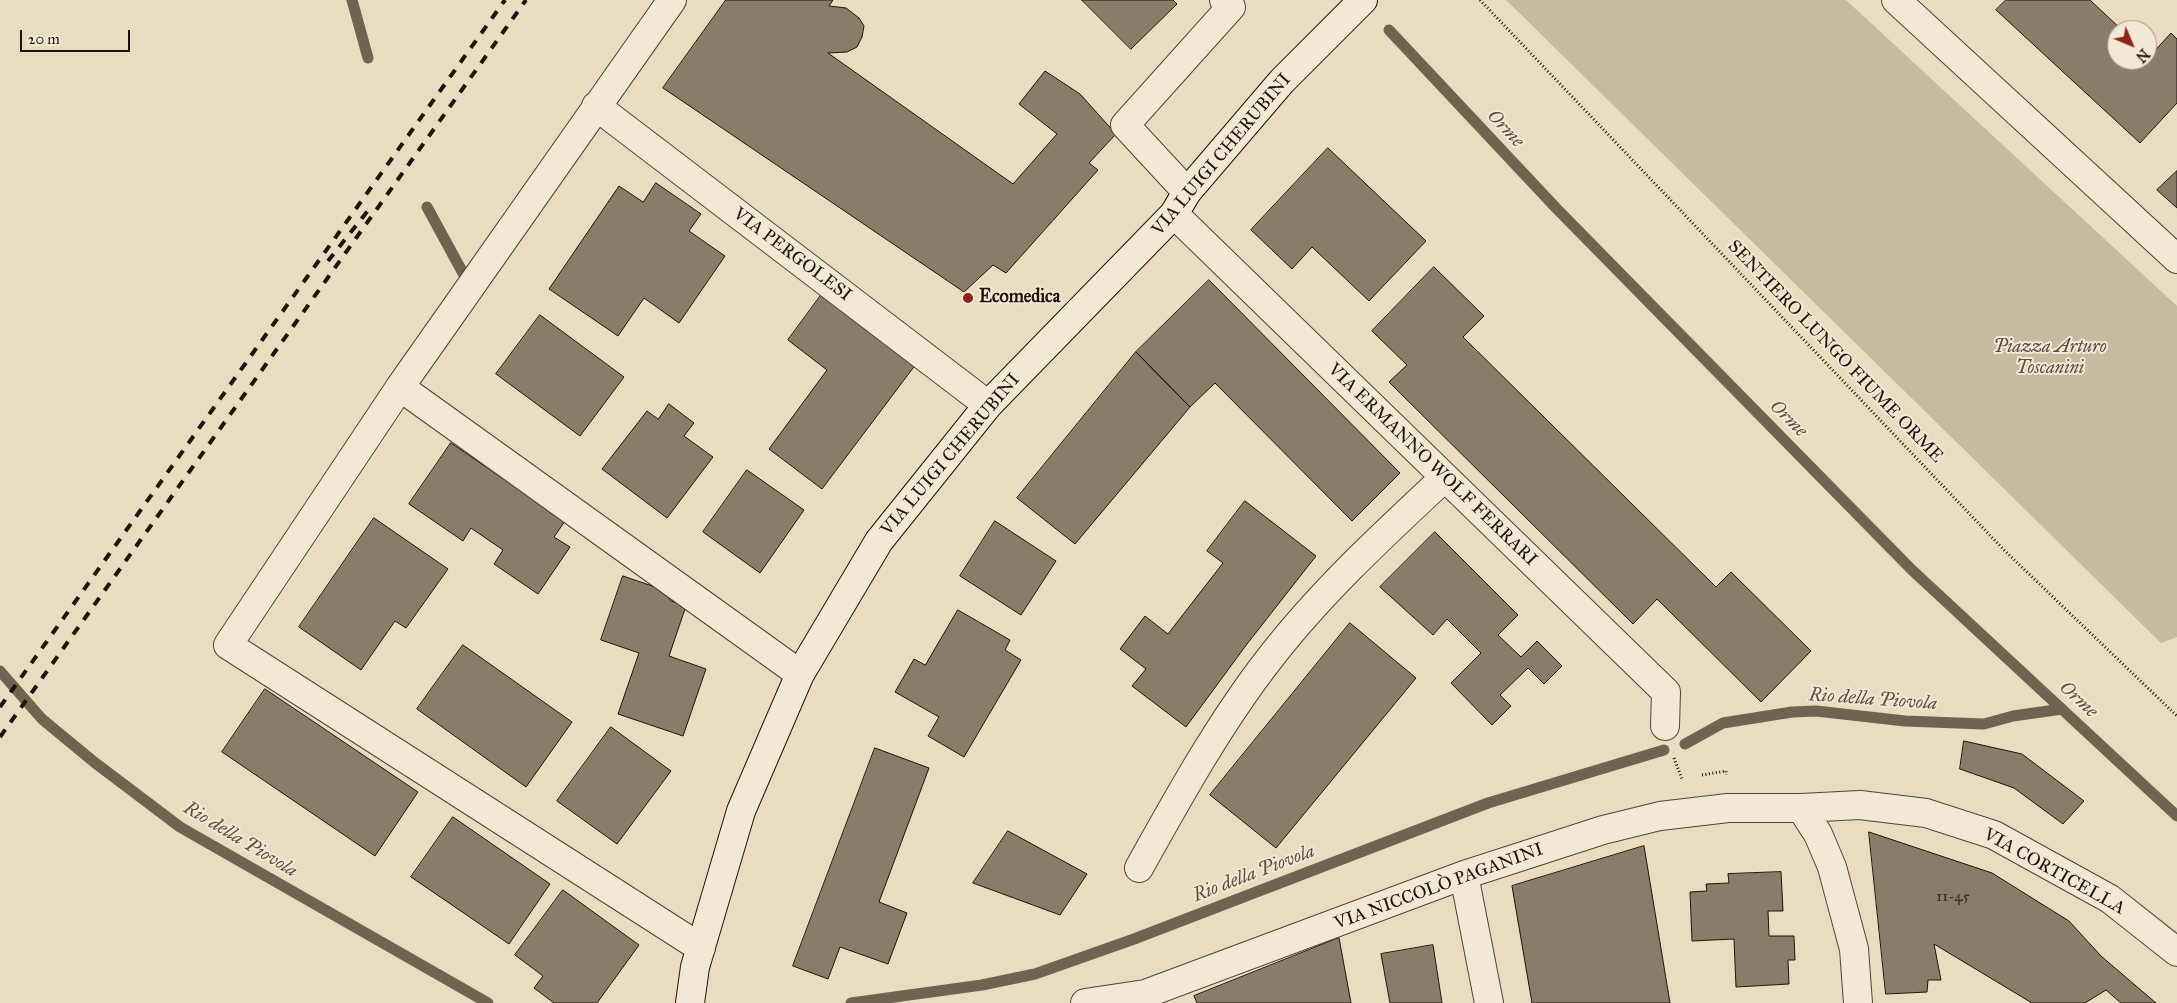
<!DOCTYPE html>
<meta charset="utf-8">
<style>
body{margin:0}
#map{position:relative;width:2177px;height:1003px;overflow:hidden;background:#e9dcc0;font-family:"IM FELL Great Primer",serif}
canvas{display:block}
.north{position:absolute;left:2107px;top:20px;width:50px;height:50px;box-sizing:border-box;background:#f1e8d6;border:1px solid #9d9385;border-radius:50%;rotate:135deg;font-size:14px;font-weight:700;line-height:20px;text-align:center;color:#20130b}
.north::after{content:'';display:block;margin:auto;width:18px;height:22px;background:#8f2418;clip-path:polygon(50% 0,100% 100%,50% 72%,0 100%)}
.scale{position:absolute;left:20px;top:30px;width:110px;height:22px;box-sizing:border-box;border:2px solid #20130b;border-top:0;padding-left:6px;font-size:15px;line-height:18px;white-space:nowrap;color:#20130b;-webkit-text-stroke:4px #f1e8d6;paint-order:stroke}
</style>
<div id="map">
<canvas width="2177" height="1003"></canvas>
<div class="north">N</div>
<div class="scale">20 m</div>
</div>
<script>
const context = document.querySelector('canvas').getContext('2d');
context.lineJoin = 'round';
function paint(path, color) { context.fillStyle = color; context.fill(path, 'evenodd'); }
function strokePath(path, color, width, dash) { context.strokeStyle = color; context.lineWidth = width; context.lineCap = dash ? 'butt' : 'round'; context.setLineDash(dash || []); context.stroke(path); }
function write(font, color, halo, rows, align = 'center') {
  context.font = font + ' "IM FELL Great Primer",serif'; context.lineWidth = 4; context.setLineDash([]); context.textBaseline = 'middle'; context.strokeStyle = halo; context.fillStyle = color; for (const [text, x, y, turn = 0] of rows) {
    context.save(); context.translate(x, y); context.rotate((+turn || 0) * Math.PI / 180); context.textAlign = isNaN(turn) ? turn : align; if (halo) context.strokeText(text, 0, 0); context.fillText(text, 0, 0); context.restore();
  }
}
const green = new Path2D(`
 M 1506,0 L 1846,0 L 2177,306 L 2177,637 L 2161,643 Z`);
const stream = new Path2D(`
 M 352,0 L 368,58
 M 1389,30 L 1557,209 L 1912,570 L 2177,816
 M 427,207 L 470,286
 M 0,671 L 42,719 L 94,762 L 180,827 L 488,1003
 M 1685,744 L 1723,723 L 1792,712 L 1816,711 L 1905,721 L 1984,724 L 2013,716 L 2062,709
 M 851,1003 L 982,985 L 1035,974 L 1134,939 L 1488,803 L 1664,750`);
const building = new Path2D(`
 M 726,0 L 833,0 L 829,6 L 846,8 L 859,18 L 864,26 L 862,37 L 857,47 L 847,52 L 828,53 L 1013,184 L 1057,134 L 1019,104 L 1045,71 L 1080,94 L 1116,134 L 1089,163 L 1098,170 L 1006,273 L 993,265 L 964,292 L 663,88 Z
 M 1082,0 L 1173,0 L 1177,4 L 1131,49 Z
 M 2006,0 L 2090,0 L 2122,30 L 2117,30 L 2117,60 L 2147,60 L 2147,53 L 2150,56 L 2171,33 L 2177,39 L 2177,103 L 2140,143 L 1996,10 Z
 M 1328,148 L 1426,241 L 1369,301 L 1312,247 L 1292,269 L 1251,230 Z
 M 2177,171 L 2177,208 L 2157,190 Z
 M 656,183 L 701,214 L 689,231 L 725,256 L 679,323 L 644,298 L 618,336 L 549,289 L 619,186 L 643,202 Z
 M 1434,267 L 1484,316 L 1463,337 L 1716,587 L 1731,572 L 1811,651 L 1761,702 L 1657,599 L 1633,624 L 1389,382 L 1407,365 L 1372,331 Z
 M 1209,280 L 1400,473 L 1352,521 L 1215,383 L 1190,407 L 1136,352 Z
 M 822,294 L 916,364 L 822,489 L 769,449 L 827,370 L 788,340 Z
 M 540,315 L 624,377 L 580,436 L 496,374 Z
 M 1136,352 L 1190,407 L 1075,544 L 1017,498 Z
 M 669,404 L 694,423 L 684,436 L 713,457 L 667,518 L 602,469 L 647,411 L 658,419 Z
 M 451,443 L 565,521 L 554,537 L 570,547 L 538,594 L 494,564 L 503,550 L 471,528 L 463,541 L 409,504 Z
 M 747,470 L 804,510 L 760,573 L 703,532 Z
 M 1245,501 L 1316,556 L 1247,644 L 1186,727 L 1132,686 L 1146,669 L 1120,649 L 1145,616 L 1168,634 L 1223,563 L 1207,551 Z
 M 374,518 L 448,569 L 406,628 L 395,621 L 361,670 L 299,627 Z
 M 995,521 L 1056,561 L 1021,615 L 960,576 Z
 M 1435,532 L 1518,615 L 1498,635 L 1521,657 L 1537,641 L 1562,666 L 1544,684 L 1528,668 L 1500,695 L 1511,706 L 1492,725 L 1451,683 L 1481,653 L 1447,619 L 1433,635 L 1380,587 Z
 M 623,576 L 661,589 L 671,601 L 686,606 L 669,656 L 706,669 L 683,736 L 618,714 L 639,653 L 601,640 Z
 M 958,610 L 1010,640 L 1005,650 L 1021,660 L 964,757 L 928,736 L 939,717 L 895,692 L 914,659 L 925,665 Z
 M 1350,623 L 1416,678 L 1276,848 L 1210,795 Z
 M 463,645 L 572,722 L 526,787 L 417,709 Z
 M 265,689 L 418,792 L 375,856 L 222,752 Z
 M 611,727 L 671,771 L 617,844 L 557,801 Z
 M 1964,741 L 2022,754 L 2084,801 L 2063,824 L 2014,788 L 1960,769 Z
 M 875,748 L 929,768 L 879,902 L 907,913 L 888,964 L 840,947 L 828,979 L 793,966 Z
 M 453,817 L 550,884 L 509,944 L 411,877 Z
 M 1008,831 L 1087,874 L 1060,915 L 973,883 Z
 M 1869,832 L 1992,873 L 2069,921 L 2101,956 L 2156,1003 L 2121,1003 L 2106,990 L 2085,1003 L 2032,1003 L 1934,944 L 1941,980 L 1928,980 L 1927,992 L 1886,994 Z
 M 1644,846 L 1670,1003 L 1532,1003 L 1512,886 Z
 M 1781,872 L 1783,911 L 1768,911 L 1769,936 L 1794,936 L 1795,960 L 1788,960 L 1789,984 L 1736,987 L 1734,939 L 1692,941 L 1690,892 L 1707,891 L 1706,884 L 1729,883 L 1728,874 Z
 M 563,890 L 639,945 L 597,1003 L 554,1003 L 534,988 L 543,976 L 515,955 Z
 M 1339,938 L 1351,1003 L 1197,1003 L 1194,996 Z
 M 1433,945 L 1442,1003 L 1390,1003 L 1381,954 Z`);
const path = new Path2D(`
 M 1480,0 L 2004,550 L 2177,716
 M 1674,758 L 1682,779
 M 1702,775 L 1726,771 L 1726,775`);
const minor = new Path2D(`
 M 672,0 L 400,387 L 228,645 L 701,948
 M 1896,0 L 2177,259
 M 596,106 L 988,405
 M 1187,192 L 1125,125 L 1231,7 L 1224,0
 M 1174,214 L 1666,692 L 1665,726
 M 400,387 L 800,674
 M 1801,808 L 1818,834 L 1832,867 L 1854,949 L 1858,1003
 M 1139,868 C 1178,798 1220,722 1270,658 C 1321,592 1383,535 1444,478
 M 1464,875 L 1489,1003
 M 1085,1003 L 1145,994 L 1464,875 L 1603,830 L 1660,816 L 1728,808 L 1801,808 L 1860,805 L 1926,813 L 1994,835 L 2110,899 L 2177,952`);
const secondary = new Path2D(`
 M 690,1003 L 695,967 L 741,811 L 800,674 L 879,541 L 988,405 L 1174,214 L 1187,192 L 1282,81 L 1363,0`);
const rail = new Path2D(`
 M 328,261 L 370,208
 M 0,707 L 505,0
 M 0,737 L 526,0`);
const markers = [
 [968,298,6,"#8f2418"]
];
const numberNames = [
 ["11-45",1953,897]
];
const streetNames = [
 ["VIA LUIGI CHERUBINI",1222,155,-50],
 ["VIA PERGOLESI",792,255,37],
 ["SENTIERO LUNGO FIUME ORME",1835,352,46],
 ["VIA LUIGI CHERUBINI",951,455,-50],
 ["VIA ERMANNO WOLF FERRARI",1432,465,44],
 ["VIA CORTICELLA",2054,872,29],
 ["VIA NICCOLÒ PAGANINI",1439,887,-20]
];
const poiNames = [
 ["Ecomedica",979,298]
];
const parkNames = [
 ["Piazza Arturo",2050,348],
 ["Toscanini",2050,369]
];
const waterNames = [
 ["Orme",1505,129,47],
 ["Orme",1788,419,45],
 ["Rio della Piovola",1873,700,4],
 ["Orme",2078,700,43],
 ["Rio della Piovola",240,840,31],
 ["Rio della Piovola",1254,874,-21]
];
paint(green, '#c7baa1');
strokePath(stream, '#706352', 11);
paint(building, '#897c69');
strokePath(building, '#20130b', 1);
strokePath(minor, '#524538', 30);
strokePath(secondary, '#20130b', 30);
strokePath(path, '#20130b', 3, [1, 2.5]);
strokePath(minor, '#f1e8d6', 28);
strokePath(secondary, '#f1e8d6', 28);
strokePath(rail, '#20130b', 4, [9, 9]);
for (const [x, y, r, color] of markers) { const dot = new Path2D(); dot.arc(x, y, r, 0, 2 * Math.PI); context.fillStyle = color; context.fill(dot); strokePath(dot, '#f1e8d6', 2); }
write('15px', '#3a2d22', null, numberNames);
write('18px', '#20130b', '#f1e8d6', streetNames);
write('bold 18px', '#20130b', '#f1e8d6', poiNames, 'left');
write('italic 18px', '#5a4d40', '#f1e8d6', parkNames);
write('italic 19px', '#5c4f41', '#f1e8d6', waterNames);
</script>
